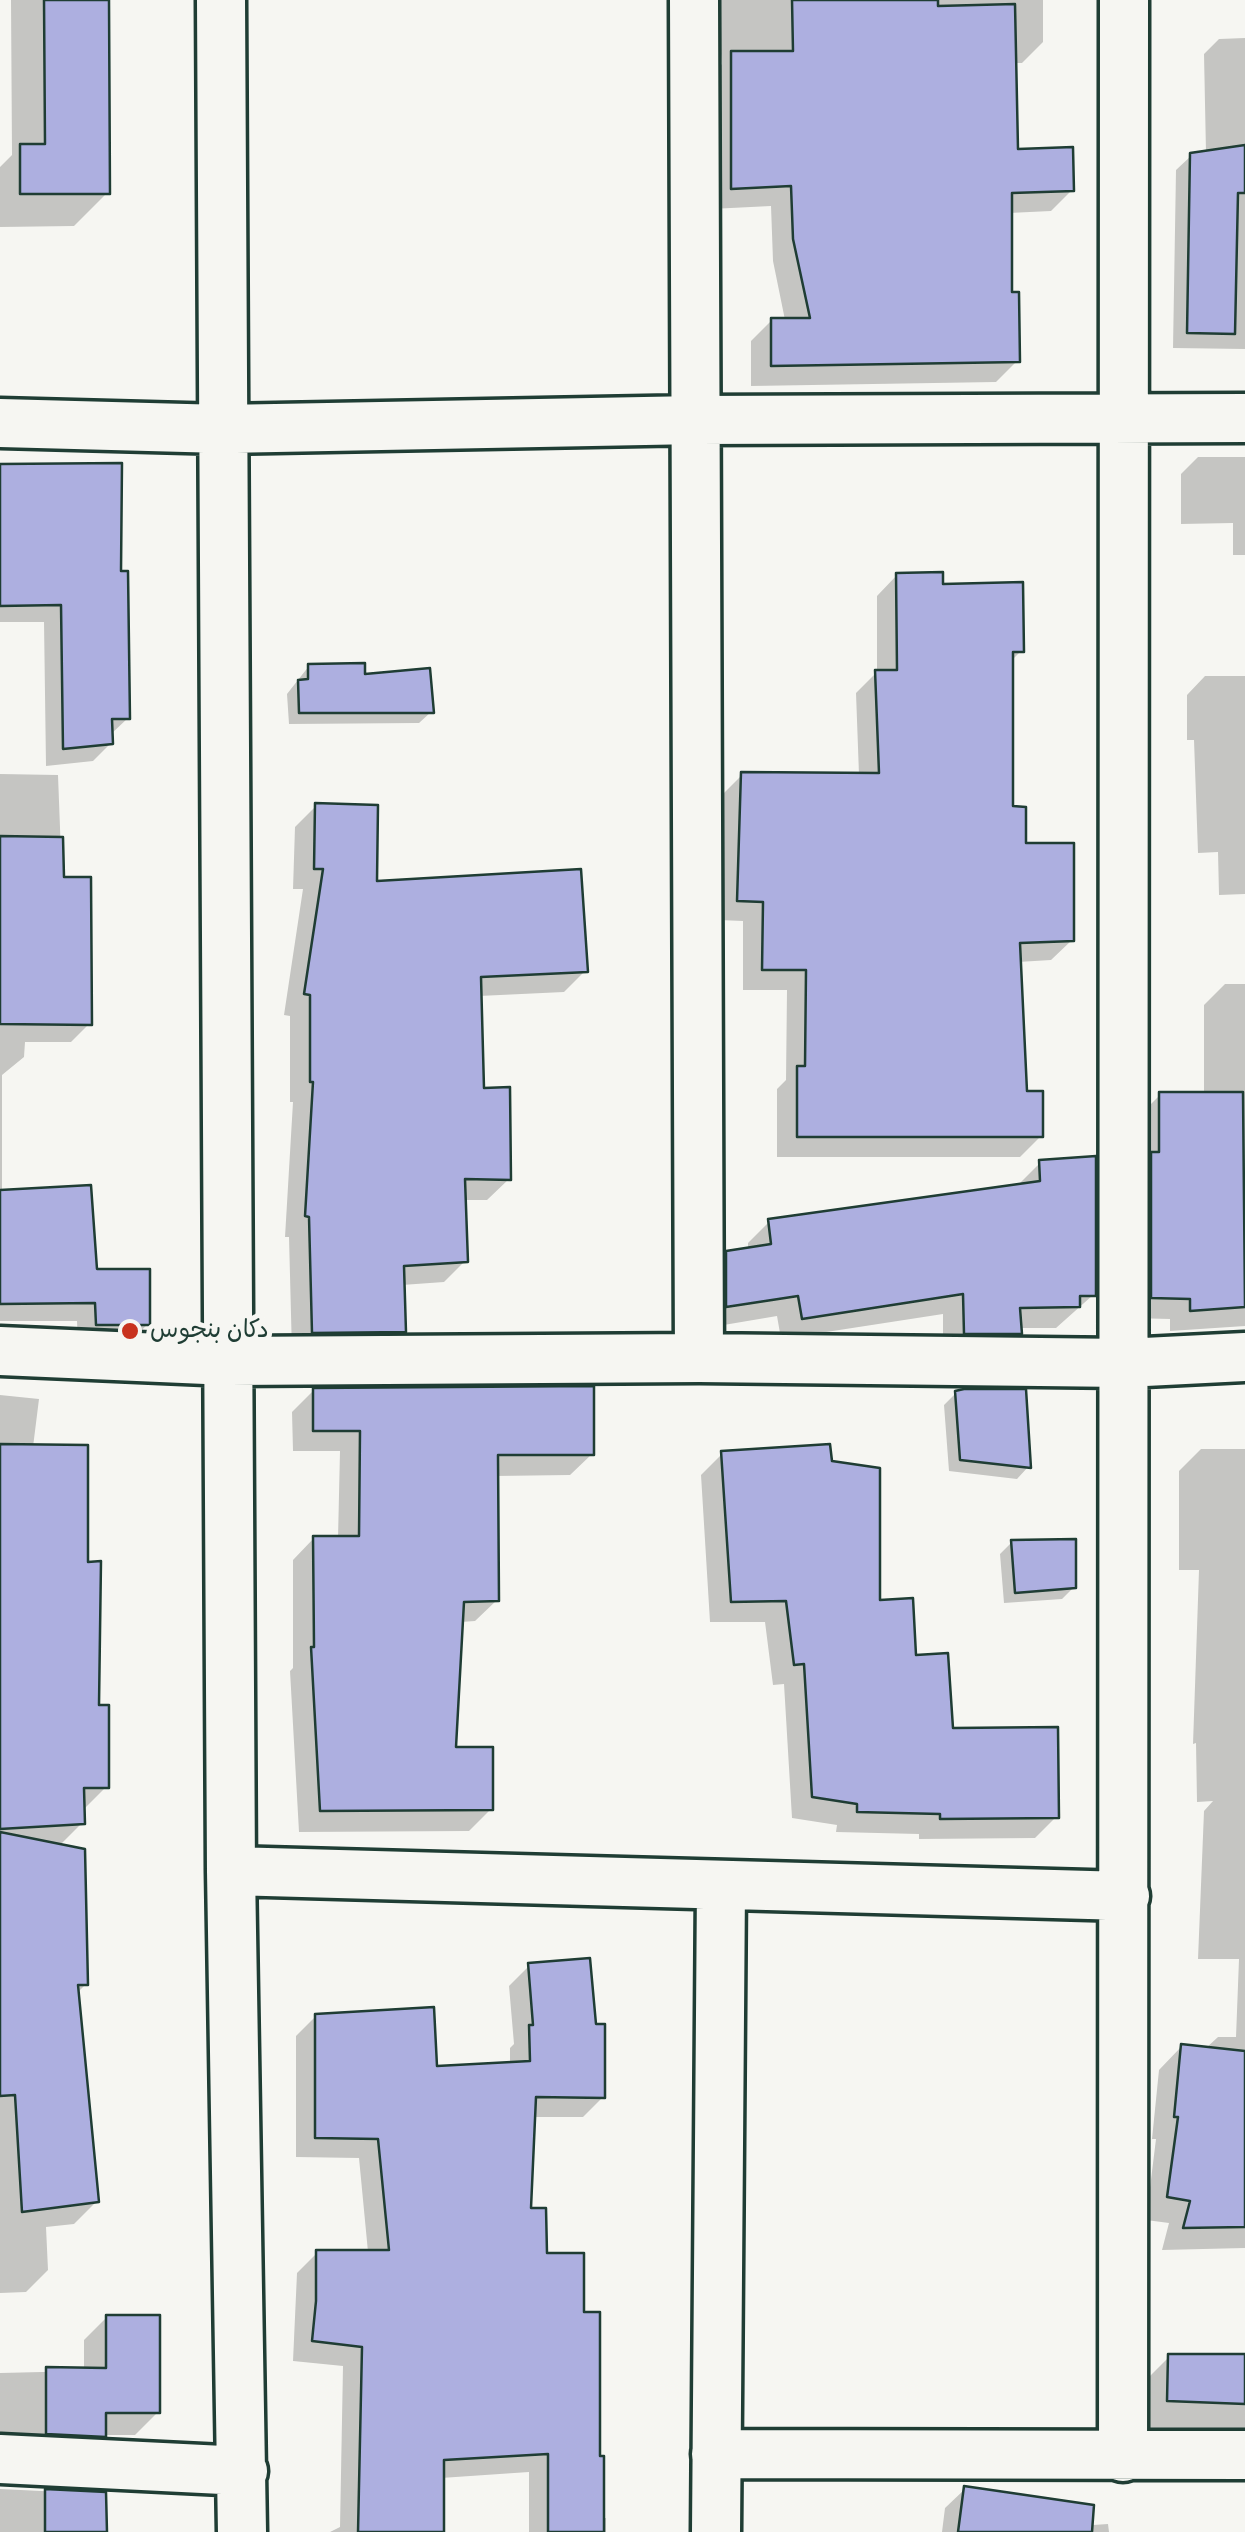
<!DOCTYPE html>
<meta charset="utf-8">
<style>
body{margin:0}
canvas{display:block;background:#f6f6f2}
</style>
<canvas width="1245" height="2532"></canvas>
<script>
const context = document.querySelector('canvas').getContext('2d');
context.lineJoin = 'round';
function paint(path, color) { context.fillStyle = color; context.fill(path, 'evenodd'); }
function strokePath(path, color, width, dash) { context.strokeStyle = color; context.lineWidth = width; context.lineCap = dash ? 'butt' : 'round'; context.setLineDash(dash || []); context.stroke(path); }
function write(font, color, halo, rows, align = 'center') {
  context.font = font + ' Pangolin,"Playpen Sans Arabic",sans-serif'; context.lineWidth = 10; context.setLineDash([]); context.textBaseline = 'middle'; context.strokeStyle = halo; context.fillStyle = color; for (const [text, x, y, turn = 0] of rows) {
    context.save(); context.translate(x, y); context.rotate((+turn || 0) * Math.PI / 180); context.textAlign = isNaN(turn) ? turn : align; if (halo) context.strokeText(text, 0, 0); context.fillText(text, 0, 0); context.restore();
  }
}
const shadow = new Path2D(`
 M 11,0 L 106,0 L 107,193 L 74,226 L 0,227 L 0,167 L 12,155 Z
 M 716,0 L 1043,0 L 1043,42 L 1022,63 L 1014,63 L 1016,152 L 1072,190 L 1051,211 L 1009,213 L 1009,294 L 1017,361 L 996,382 L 751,386 L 751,341 L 772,320 L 785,320 L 773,261 L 771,206 L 711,209 L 711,75 L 722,64 Z
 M 1245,38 L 1245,349 L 1173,348 L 1176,170 L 1192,155 L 1206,153 L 1204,54 L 1219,39 Z
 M 1198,457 L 1245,457 L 1245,555 L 1233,555 L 1233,523 L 1181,524 L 1181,474 Z
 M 0,466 L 118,574 L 128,718 L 110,735 L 111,743 L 93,761 L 46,766 L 44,622 L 0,622 Z
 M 897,575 L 941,586 L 1021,651 L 1010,662 L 1010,809 L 1024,846 L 1072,940 L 1051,960 L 1018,962 L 1024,1094 L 1041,1136 L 1020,1157 L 777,1157 L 777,1089 L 786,1080 L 787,990 L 743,990 L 743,921 L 718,920 L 722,795 L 742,775 L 859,775 L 856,693 L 877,672 L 877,596 Z
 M 309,666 L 362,677 L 431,712 L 419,723 L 289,724 L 287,694 Z
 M 1205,676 L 1245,676 L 1245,894 L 1219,895 L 1218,852 L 1198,853 L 1194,740 L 1187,740 L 1187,695 Z
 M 0,774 L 58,775 L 62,880 L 89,1024 L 71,1042 L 25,1042 L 24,1057 L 2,1075 L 2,1192 L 95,1272 L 148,1324 L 129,1342 L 78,1342 L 77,1321 L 0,1321 Z
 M 316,806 L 374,883 L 585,971 L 564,992 L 479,996 L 482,1091 L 509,1179 L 487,1200 L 463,1200 L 465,1261 L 444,1282 L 402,1285 L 403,1331 L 382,1353 L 292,1353 L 289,1237 L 285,1237 L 293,1102 L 290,1102 L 290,1016 L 284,1015 L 303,889 L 293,889 L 295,827 Z
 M 1225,984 L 1245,984 L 1245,1326 L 1170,1331 L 1170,1319 L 1131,1318 L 1139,1116 L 1160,1095 L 1204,1095 L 1204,1005 Z
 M 1040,1163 L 1093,1295 L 1056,1328 L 1019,1328 L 1020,1333 L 998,1355 L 943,1354 L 943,1314 L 781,1339 L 777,1316 L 706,1328 L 706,1275 L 727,1253 L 748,1250 L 748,1243 L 769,1222 L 1018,1185 Z
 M 314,1390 L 592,1454 L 570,1475 L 495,1476 L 497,1600 L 475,1621 L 461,1622 L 453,1749 L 491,1809 L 469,1831 L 299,1832 L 290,1671 L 293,1668 L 293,1560 L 314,1538 L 338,1538 L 340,1451 L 293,1451 L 292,1412 Z
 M 956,1393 L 1028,1467 L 1017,1479 L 949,1471 L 944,1405 Z
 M 0,1395 L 39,1399 L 33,1447 L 86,1565 L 96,1707 L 106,1787 L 84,1809 L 82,1823 L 59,1846 L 86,1984 L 76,1994 L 96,2202 L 74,2224 L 46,2227 L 48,2270 L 26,2292 L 0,2293 Z
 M 1201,1449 L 1245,1449 L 1245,2248 L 1162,2250 L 1169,2223 L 1146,2220 L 1156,2139 L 1152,2139 L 1159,2070 L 1181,2047 L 1205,2049 L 1218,2037 L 1236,2037 L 1239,1959 L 1198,1959 L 1204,1811 L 1213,1801 L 1197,1802 L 1196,1743 L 1193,1744 L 1199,1570 L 1179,1570 L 1179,1471 Z
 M 722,1454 L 829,1463 L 878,1603 L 914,1658 L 950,1731 L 1056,1817 L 1035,1838 L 919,1839 L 919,1834 L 836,1832 L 837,1825 L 792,1818 L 784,1684 L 773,1685 L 765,1622 L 710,1622 L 701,1475 Z
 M 1012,1542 L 1074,1587 L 1062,1599 L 1004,1603 L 1000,1554 Z
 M 529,1966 L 603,2097 L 583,2117 L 533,2117 L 529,2211 L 544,2256 L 582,2315 L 601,2518 L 606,2518 L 606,2532 L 529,2532 L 529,2472 L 441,2478 L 441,2532 L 330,2532 L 340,2527 L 343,2366 L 293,2361 L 297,2273 L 317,2253 L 368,2252 L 359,2158 L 296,2157 L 296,2036 L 316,2016 L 435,2069 L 510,2064 L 510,2048 L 514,2044 L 509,1986 Z
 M 107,2317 L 158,2412 L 135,2435 L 104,2435 L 81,2458 L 0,2454 L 0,2373 L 84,2371 L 84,2340 Z
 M 1169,2357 L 1245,2357 L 1245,2434 L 1138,2430 L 1140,2386 Z
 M 0,2489 L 104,2494 L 103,2532 L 0,2532 Z
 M 965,2489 L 1018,2530 L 1108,2524 L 1109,2532 L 942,2532 L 945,2508 Z`);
const building = new Path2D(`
 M 44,0 L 109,0 L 110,194 L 20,194 L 20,144 L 45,144 Z
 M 792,0 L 938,0 L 938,6 L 1015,4 L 1018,149 L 1073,147 L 1074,191 L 1012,193 L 1012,292 L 1019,292 L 1020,362 L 771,366 L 771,318 L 810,318 L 793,239 L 791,186 L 731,189 L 731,51 L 793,51 Z
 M 1245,145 L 1245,193 L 1238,193 L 1235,334 L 1187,333 L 1190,153 Z
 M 122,463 L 121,571 L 128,571 L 130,719 L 112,719 L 113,744 L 63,749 L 61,605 L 0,606 L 0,464 Z
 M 943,572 L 943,584 L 1023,582 L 1024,652 L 1013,652 L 1013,806 L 1026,807 L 1026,843 L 1074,843 L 1074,941 L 1020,943 L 1027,1091 L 1043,1091 L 1043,1137 L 797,1137 L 797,1066 L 805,1066 L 806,970 L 762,970 L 763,902 L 737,901 L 741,772 L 879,773 L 875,670 L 897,670 L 896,573 Z
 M 365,663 L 365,674 L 430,668 L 434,713 L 299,713 L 298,680 L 308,679 L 308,664 Z
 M 315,803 L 378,805 L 377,881 L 581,869 L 588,972 L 481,977 L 484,1088 L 510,1087 L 511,1180 L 465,1179 L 468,1262 L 404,1266 L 406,1332 L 312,1333 L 309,1217 L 305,1216 L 313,1082 L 310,1082 L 310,995 L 304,994 L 323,869 L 314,869 Z
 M 0,836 L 63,837 L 64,877 L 91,877 L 92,1025 L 0,1024 Z
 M 1159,1092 L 1243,1092 L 1245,1307 L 1190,1311 L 1190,1299 L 1151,1298 L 1151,1152 L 1159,1152 Z
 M 1096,1156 L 1096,1296 L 1080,1296 L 1080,1307 L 1020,1308 L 1022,1334 L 964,1334 L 963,1294 L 802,1319 L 798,1296 L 726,1307 L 726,1251 L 771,1244 L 768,1219 L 1040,1181 L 1039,1160 Z
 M 91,1185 L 97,1269 L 150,1269 L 150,1325 L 96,1325 L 95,1303 L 0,1304 L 0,1190 Z
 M 594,1386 L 594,1455 L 498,1455 L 499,1601 L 464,1602 L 456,1747 L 493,1747 L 493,1810 L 320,1811 L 311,1647 L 314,1647 L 313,1536 L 359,1536 L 360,1431 L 313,1431 L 313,1388 Z
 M 964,1389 L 1026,1389 L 1031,1468 L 960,1460 L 955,1391 Z
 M 0,1444 L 88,1445 L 88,1562 L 101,1561 L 99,1705 L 109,1705 L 109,1788 L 84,1788 L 85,1824 L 0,1829 Z
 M 830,1444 L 832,1461 L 880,1468 L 880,1600 L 913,1598 L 916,1655 L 948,1653 L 953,1728 L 1058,1727 L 1059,1818 L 940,1819 L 940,1814 L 857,1812 L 857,1804 L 812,1797 L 804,1664 L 794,1665 L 786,1601 L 731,1602 L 721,1451 Z
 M 1076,1539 L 1076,1588 L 1015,1593 L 1011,1540 Z
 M 0,1832 L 85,1849 L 88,1985 L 78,1985 L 99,2202 L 22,2212 L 15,2095 L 0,2096 Z
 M 590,1958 L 596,2024 L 605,2024 L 605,2098 L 536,2097 L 531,2208 L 546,2208 L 547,2253 L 584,2253 L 584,2312 L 600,2312 L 600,2456 L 604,2456 L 604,2532 L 548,2532 L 548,2454 L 444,2460 L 444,2532 L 358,2532 L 362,2347 L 312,2341 L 316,2301 L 316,2250 L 389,2250 L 378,2139 L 315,2138 L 315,2014 L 434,2007 L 437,2066 L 530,2061 L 529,2025 L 533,2025 L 528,1963 Z
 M 1181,2044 L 1245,2051 L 1245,2227 L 1183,2228 L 1190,2201 L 1167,2197 L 1178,2117 L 1174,2117 Z
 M 106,2315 L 160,2315 L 160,2413 L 106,2413 L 106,2437 L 46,2434 L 46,2367 L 106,2368 Z
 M 1168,2354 L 1245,2354 L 1245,2404 L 1167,2401 Z
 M 964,2486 L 1094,2505 L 1092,2532 L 958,2532 Z
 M 45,2489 L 106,2492 L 107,2532 L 45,2532 Z`);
const street = new Path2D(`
 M 221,0 L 231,1871 L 242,2532
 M 694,0 L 699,1358
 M 0,423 L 223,429 L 697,420 L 1245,418
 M 0,1351 L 229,1361 L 699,1358 L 1125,1363 L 1245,1357
 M 231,1871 L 1125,1896
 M 716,2454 L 1245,2455
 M 1123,2457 L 1124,0
 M 0,2459 L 243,2471
 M 716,2532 L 721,1885`);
const markers = [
 [130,1331,10,"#c8321e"]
];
const poiNames = [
 ["دكان بنجوس",150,1331]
];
paint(shadow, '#0003');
paint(building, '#adafe0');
strokePath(building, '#1f3d34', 2.5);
strokePath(street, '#1f3d34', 55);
strokePath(street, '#f6f6f2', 48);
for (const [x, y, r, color] of markers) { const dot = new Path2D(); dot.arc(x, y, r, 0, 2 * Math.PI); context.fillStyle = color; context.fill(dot); strokePath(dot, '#f6f6f2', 4); }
write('25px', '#1f3d34', '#f6f6f2', poiNames, 'left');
</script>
